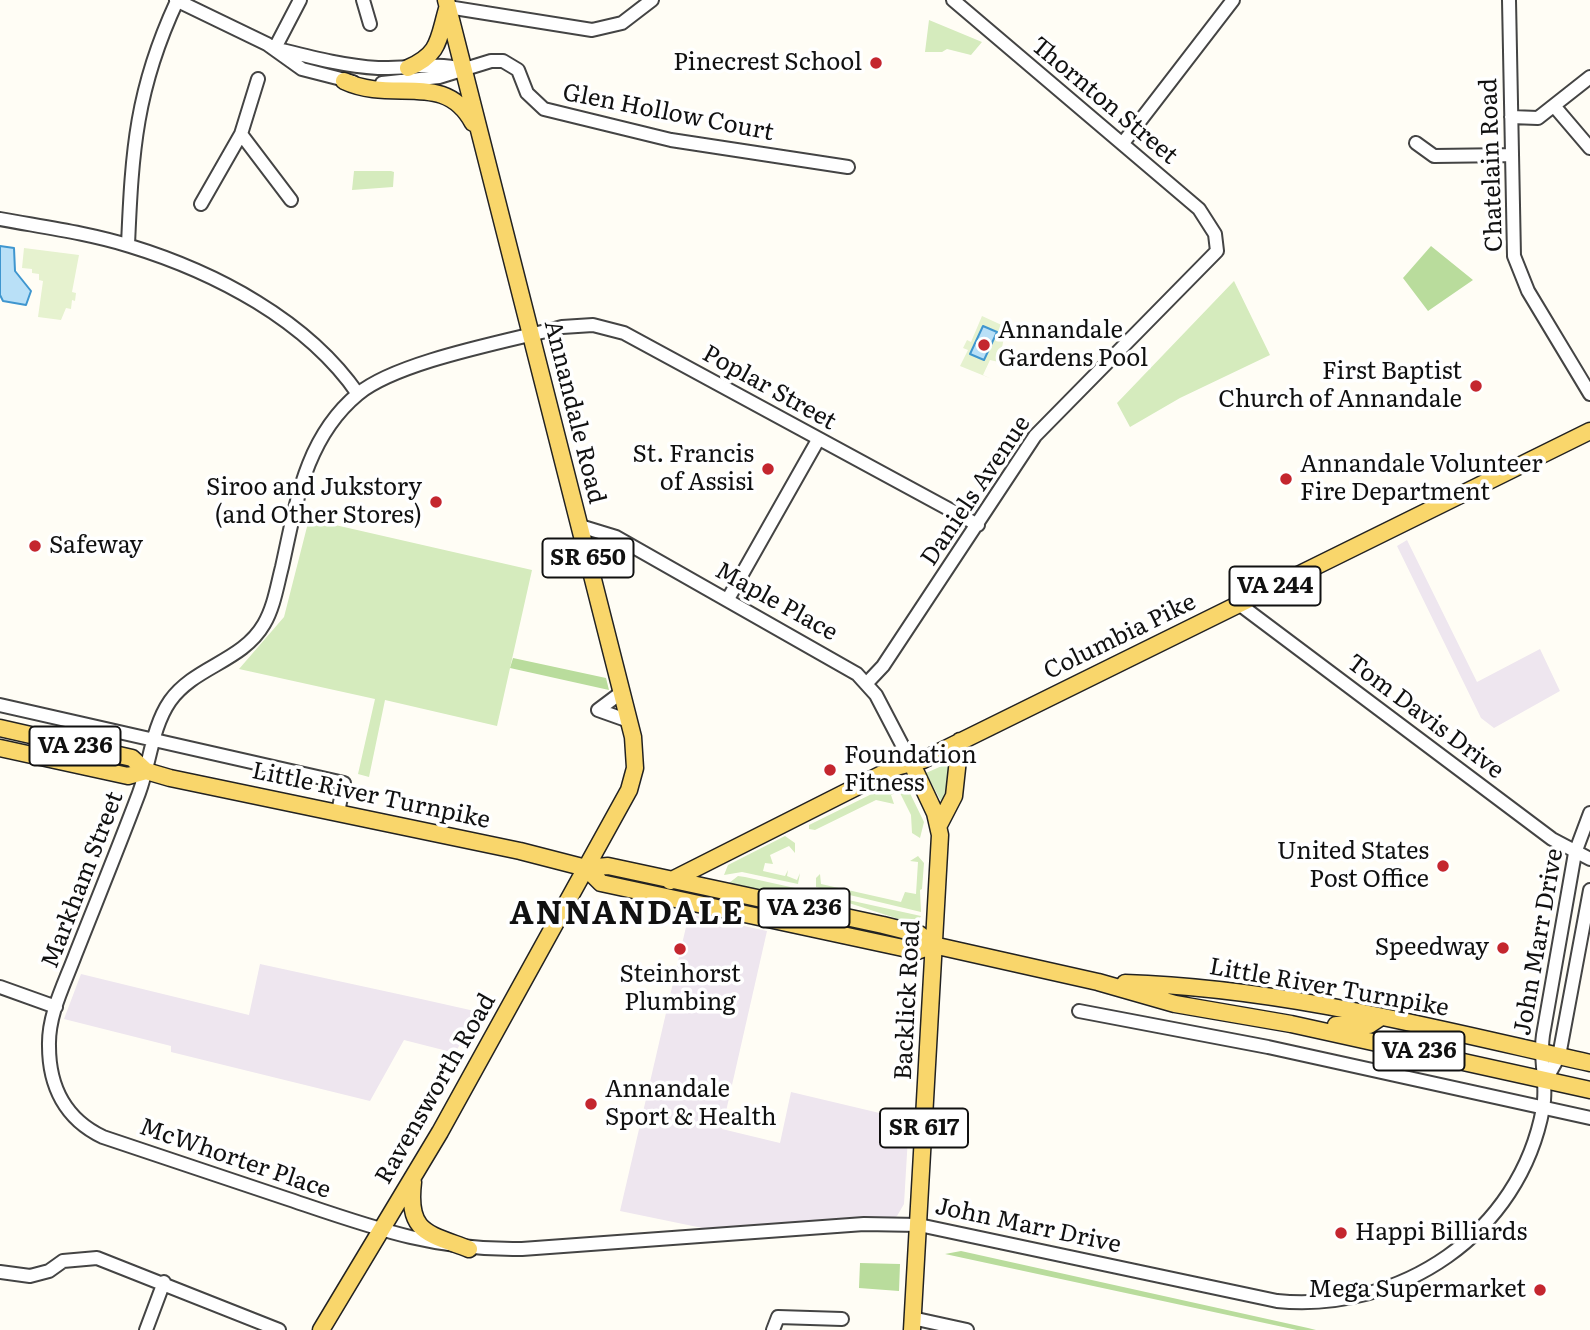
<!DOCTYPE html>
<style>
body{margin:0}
canvas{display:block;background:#fffdf5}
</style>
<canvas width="1590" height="1330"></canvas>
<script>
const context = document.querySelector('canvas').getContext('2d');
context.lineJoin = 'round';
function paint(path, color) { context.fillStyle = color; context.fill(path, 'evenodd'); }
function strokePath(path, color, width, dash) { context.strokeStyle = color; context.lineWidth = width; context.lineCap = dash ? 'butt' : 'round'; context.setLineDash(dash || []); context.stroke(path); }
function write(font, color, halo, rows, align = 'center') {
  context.font = font + ' Literata,serif'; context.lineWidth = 7; context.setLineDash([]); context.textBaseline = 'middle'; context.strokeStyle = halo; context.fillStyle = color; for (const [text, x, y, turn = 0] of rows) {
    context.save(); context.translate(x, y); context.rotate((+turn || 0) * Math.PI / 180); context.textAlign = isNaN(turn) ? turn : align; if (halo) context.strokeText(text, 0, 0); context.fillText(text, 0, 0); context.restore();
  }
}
const industrial = new Path2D(`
 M 1407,540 L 1477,682 L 1540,649 L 1560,691 L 1494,728 L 1481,718 L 1397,546 Z
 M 689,914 L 767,931 L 722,1129 L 780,1143 L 791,1092 L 909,1120 L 904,1204 L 897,1216 L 882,1223 L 717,1231 L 620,1211 Z
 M 260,964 L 421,999 L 479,1012 L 455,1053 L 404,1040 L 370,1101 L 171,1052 L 171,1046 L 64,1019 L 81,974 L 249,1015 Z`);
const green = new Path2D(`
 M 929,20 L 982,42 L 971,55 L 947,49 L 942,52 L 925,52 Z
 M 354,171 L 391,171 L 394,172 L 393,187 L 352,190 Z
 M 1234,281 L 1270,355 L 1180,398 L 1130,427 L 1117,403 Z
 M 309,519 L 532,570 L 497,726 L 385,700 L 369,777 L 358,774 L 375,699 L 239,669 L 284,617 Z
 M 953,761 L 947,804 L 942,803 L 926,773 Z
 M 898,781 L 905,783 L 924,822 L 920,838 L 912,833 L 911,815 L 899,791 L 891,795 L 894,804 L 876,800 L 815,830 L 809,829 L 809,825 Z
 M 785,836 L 795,843 L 795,853 L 789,846 L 770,855 L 773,864 L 765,863 L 763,871 L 785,876 L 788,870 L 787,876 L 797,880 L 800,873 L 798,884 L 742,872 L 724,875 L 728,865 Z
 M 918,856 L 924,863 L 922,889 L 920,890 L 921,912 L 816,887 L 816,878 L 820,874 L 821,884 L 901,902 L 905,892 L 916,894 L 918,862 L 910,861 Z
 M 738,876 L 745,877 L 795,888 L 782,894 L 729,883 Z
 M 821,894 L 921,916 L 920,918 L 914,924 Z`);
const forest = new Path2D(`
 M 1431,246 L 1473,280 L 1428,311 L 1403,278 Z
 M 513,658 L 606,678 L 609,690 L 510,668 Z
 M 961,1251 L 1308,1328 L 1316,1330 L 1297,1330 L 945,1254 Z
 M 860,1263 L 900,1264 L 899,1291 L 859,1288 Z`);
const pitch = new Path2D(`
 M 24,248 L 79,255 L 72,292 L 76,293 L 75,301 L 72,300 L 71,309 L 66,308 L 61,320 L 38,317 L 43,281 L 39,280 L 39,274 L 32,273 L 32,269 L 22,268 Z
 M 982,316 L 1006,327 L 1000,358 L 1005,359 L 1003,363 L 990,360 L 983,375 L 992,379 L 960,366 L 968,350 L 963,348 L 967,340 L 971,342 Z`);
const water = new Path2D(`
 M 0,246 L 14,248 L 15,271 L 31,291 L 26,305 L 3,301 L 0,295 Z
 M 983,326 L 997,332 L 984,360 L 970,354 Z`);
const minor = new Path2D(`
 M 176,0 L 267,44 L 302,69 L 353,82
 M 363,0 L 370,24
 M 1509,0 L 1514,256 L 1528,291 L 1590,394
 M 448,7 L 592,30 L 622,23 L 652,0
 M 275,48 L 300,0
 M 282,50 C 314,58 345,66 378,68 C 407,69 435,62 463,69
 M 382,83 L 439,77 L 491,61 L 503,61 L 518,70 L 527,93 L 544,109 L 671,140 L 848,167
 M 1555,107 L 1590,148
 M 1511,117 L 1538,118 L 1590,77
 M 241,134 L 291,200
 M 1123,143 L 1233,0
 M 1416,143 L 1434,156 L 1511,155
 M 201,204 L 241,134 L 258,79
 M 0,219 C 43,227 88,233 130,246 C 215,272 307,320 358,394
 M 128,245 C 132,150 136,89 177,1
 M 978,525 L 624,333 L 593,325 L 562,327 C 509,341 398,361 358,394 C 305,438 296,504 282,567 C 277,586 274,607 264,624 C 242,662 195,666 170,701 C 152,727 150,763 139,793 C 119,846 97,900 76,953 C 65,983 48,1014 49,1046 C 49,1086 65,1119 103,1137 C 163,1157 224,1177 285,1198 C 368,1226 433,1251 522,1249 L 864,1224 L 919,1225 L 1277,1301 C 1400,1313 1520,1234 1543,1108 C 1548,1083 1539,1060 1543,1035 L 1575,853 L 1590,813
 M 580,526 L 616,537 L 857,674 L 876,695 L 911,762
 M 728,599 L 818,440
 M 1239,604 L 1552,839 L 1590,859
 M 866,684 L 883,666 L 1035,436 L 1217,251 L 1215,234 L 1199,209 L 953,0
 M 0,705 L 344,783 L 338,812
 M 598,710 L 629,721
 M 598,710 L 622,692
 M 0,987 L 56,1007
 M 1079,1011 L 1268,1047 L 1590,1118
 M 1546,1080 L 1559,1056 L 1590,890
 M 0,1272 L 30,1276 L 49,1271 L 63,1261 L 97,1258 L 279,1330
 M 912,1318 L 967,1330
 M 146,1330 L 164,1282
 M 773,1330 L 778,1317 L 842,1319`);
const major = new Path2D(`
 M 408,68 C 440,54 438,40 447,9
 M 344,81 C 393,104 445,70 473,123
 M 0,728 L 132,758 L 146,771 L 170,778 L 520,851 L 586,868 L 608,866 L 883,925 L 919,934 L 933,945 L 1098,982 L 1175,1004 L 1291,1024 L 1590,1090
 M 0,748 L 128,776 L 146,771
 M 911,762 L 935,813 L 940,835 L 912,1330
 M 939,825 L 954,796 L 960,741
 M 586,868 L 601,883 L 917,951 L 933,945
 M 670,881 L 896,767 L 923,760 L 1590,431
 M 1125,983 C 1283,988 1437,1029 1590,1063
 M 1336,1025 L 1369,1025 L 1381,1017
 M 413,1182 C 407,1233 427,1233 469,1249
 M 321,1330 L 440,1132 L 629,790 L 635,768 L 633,737 L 446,0`);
const markers = [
 [876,63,7,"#c4262e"],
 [984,345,7,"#c4262e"],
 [1476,386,7,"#c4262e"],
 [768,469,7,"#c4262e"],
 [1286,479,7,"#c4262e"],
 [436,502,7,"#c4262e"],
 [35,546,7,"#c4262e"],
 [830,770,7,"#c4262e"],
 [1443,866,7,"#c4262e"],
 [1503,948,7,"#c4262e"],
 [680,949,7,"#c4262e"],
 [591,1104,7,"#c4262e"],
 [1341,1233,7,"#c4262e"],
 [1540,1290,7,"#c4262e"]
];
const shields = [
 [588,558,91],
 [1275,586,91],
 [75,746,91],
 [804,908,91],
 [1419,1051,91],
 [924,1128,88]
];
const shieldNames = [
 ["SR 650",588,558],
 ["VA 244",1275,586],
 ["VA 236",75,746],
 ["VA 236",804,908],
 ["VA 236",1419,1051],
 ["SR 617",924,1128]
];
const poiNames = [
 ["Pinecrest School",862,63],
 ["Annandale",998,331,"left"],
 ["Gardens Pool",998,359,"left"],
 ["First Baptist",1462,372],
 ["Church of Annandale",1462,400],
 ["St. Francis",754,455],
 ["of Assisi",754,483],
 ["Annandale Volunteer",1300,465,"left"],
 ["Fire Department",1300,493,"left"],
 ["Siroo and Jukstory",422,488],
 ["(and Other Stores)",422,516],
 ["Safeway",49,546,"left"],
 ["Foundation",844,756,"left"],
 ["Fitness",844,784,"left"],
 ["United States",1429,852],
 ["Post Office",1429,880],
 ["Speedway",1489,948],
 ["Steinhorst",680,975,"center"],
 ["Plumbing",680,1003,"center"],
 ["Annandale",605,1090,"left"],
 ["Sport & Health",605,1118,"left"],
 ["Happi Billiards",1355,1233,"left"],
 ["Mega Supermarket",1526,1290]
];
const streetNames = [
 ["Thornton Street",1104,101,40],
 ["Glen Hollow Court",668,113,11],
 ["Chatelain Road",1492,165,-92],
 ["Poplar Street",769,388,29],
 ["Annandale Road",574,412,76],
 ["Daniels Avenue",976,491,-56],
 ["Maple Place",776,602,29],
 ["Columbia Pike",1120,637,-26],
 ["Tom Davis Drive",1425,717,37],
 ["Little River Turnpike",371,796,12],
 ["Markham Street",83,880,-69],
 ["John Marr Drive",1539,942,-80],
 ["Little River Turnpike",1329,988,10],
 ["Backlick Road",908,1000,-87],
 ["Ravensworth Road",436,1089,-60],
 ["McWhorter Place",235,1159,19],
 ["John Marr Drive",1028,1226,12]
];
const districtNames = [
 ["ANNANDALE",627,915]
];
paint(industrial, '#eee6ef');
paint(green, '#d5ebbd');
paint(forest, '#b9dc9c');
paint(pitch, '#e6f2cf');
paint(water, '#b9e0f7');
strokePath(water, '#3f96cf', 2);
strokePath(minor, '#444', 16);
strokePath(major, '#222', 19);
strokePath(minor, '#fff', 12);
strokePath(major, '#f9d66b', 16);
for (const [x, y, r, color] of markers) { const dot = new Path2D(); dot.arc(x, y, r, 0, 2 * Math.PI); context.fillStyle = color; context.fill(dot); strokePath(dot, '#fff', 2.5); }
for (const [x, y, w] of shields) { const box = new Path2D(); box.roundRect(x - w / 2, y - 19.5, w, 39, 5); context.fillStyle = '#fff'; context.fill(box); strokePath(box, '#111', 2); }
write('bold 23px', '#111', null, shieldNames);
write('24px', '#111', '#fff', poiNames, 'right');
write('24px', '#111', '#fff', streetNames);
context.letterSpacing = '2px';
write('bold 32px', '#111', '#fff', districtNames);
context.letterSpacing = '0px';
</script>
